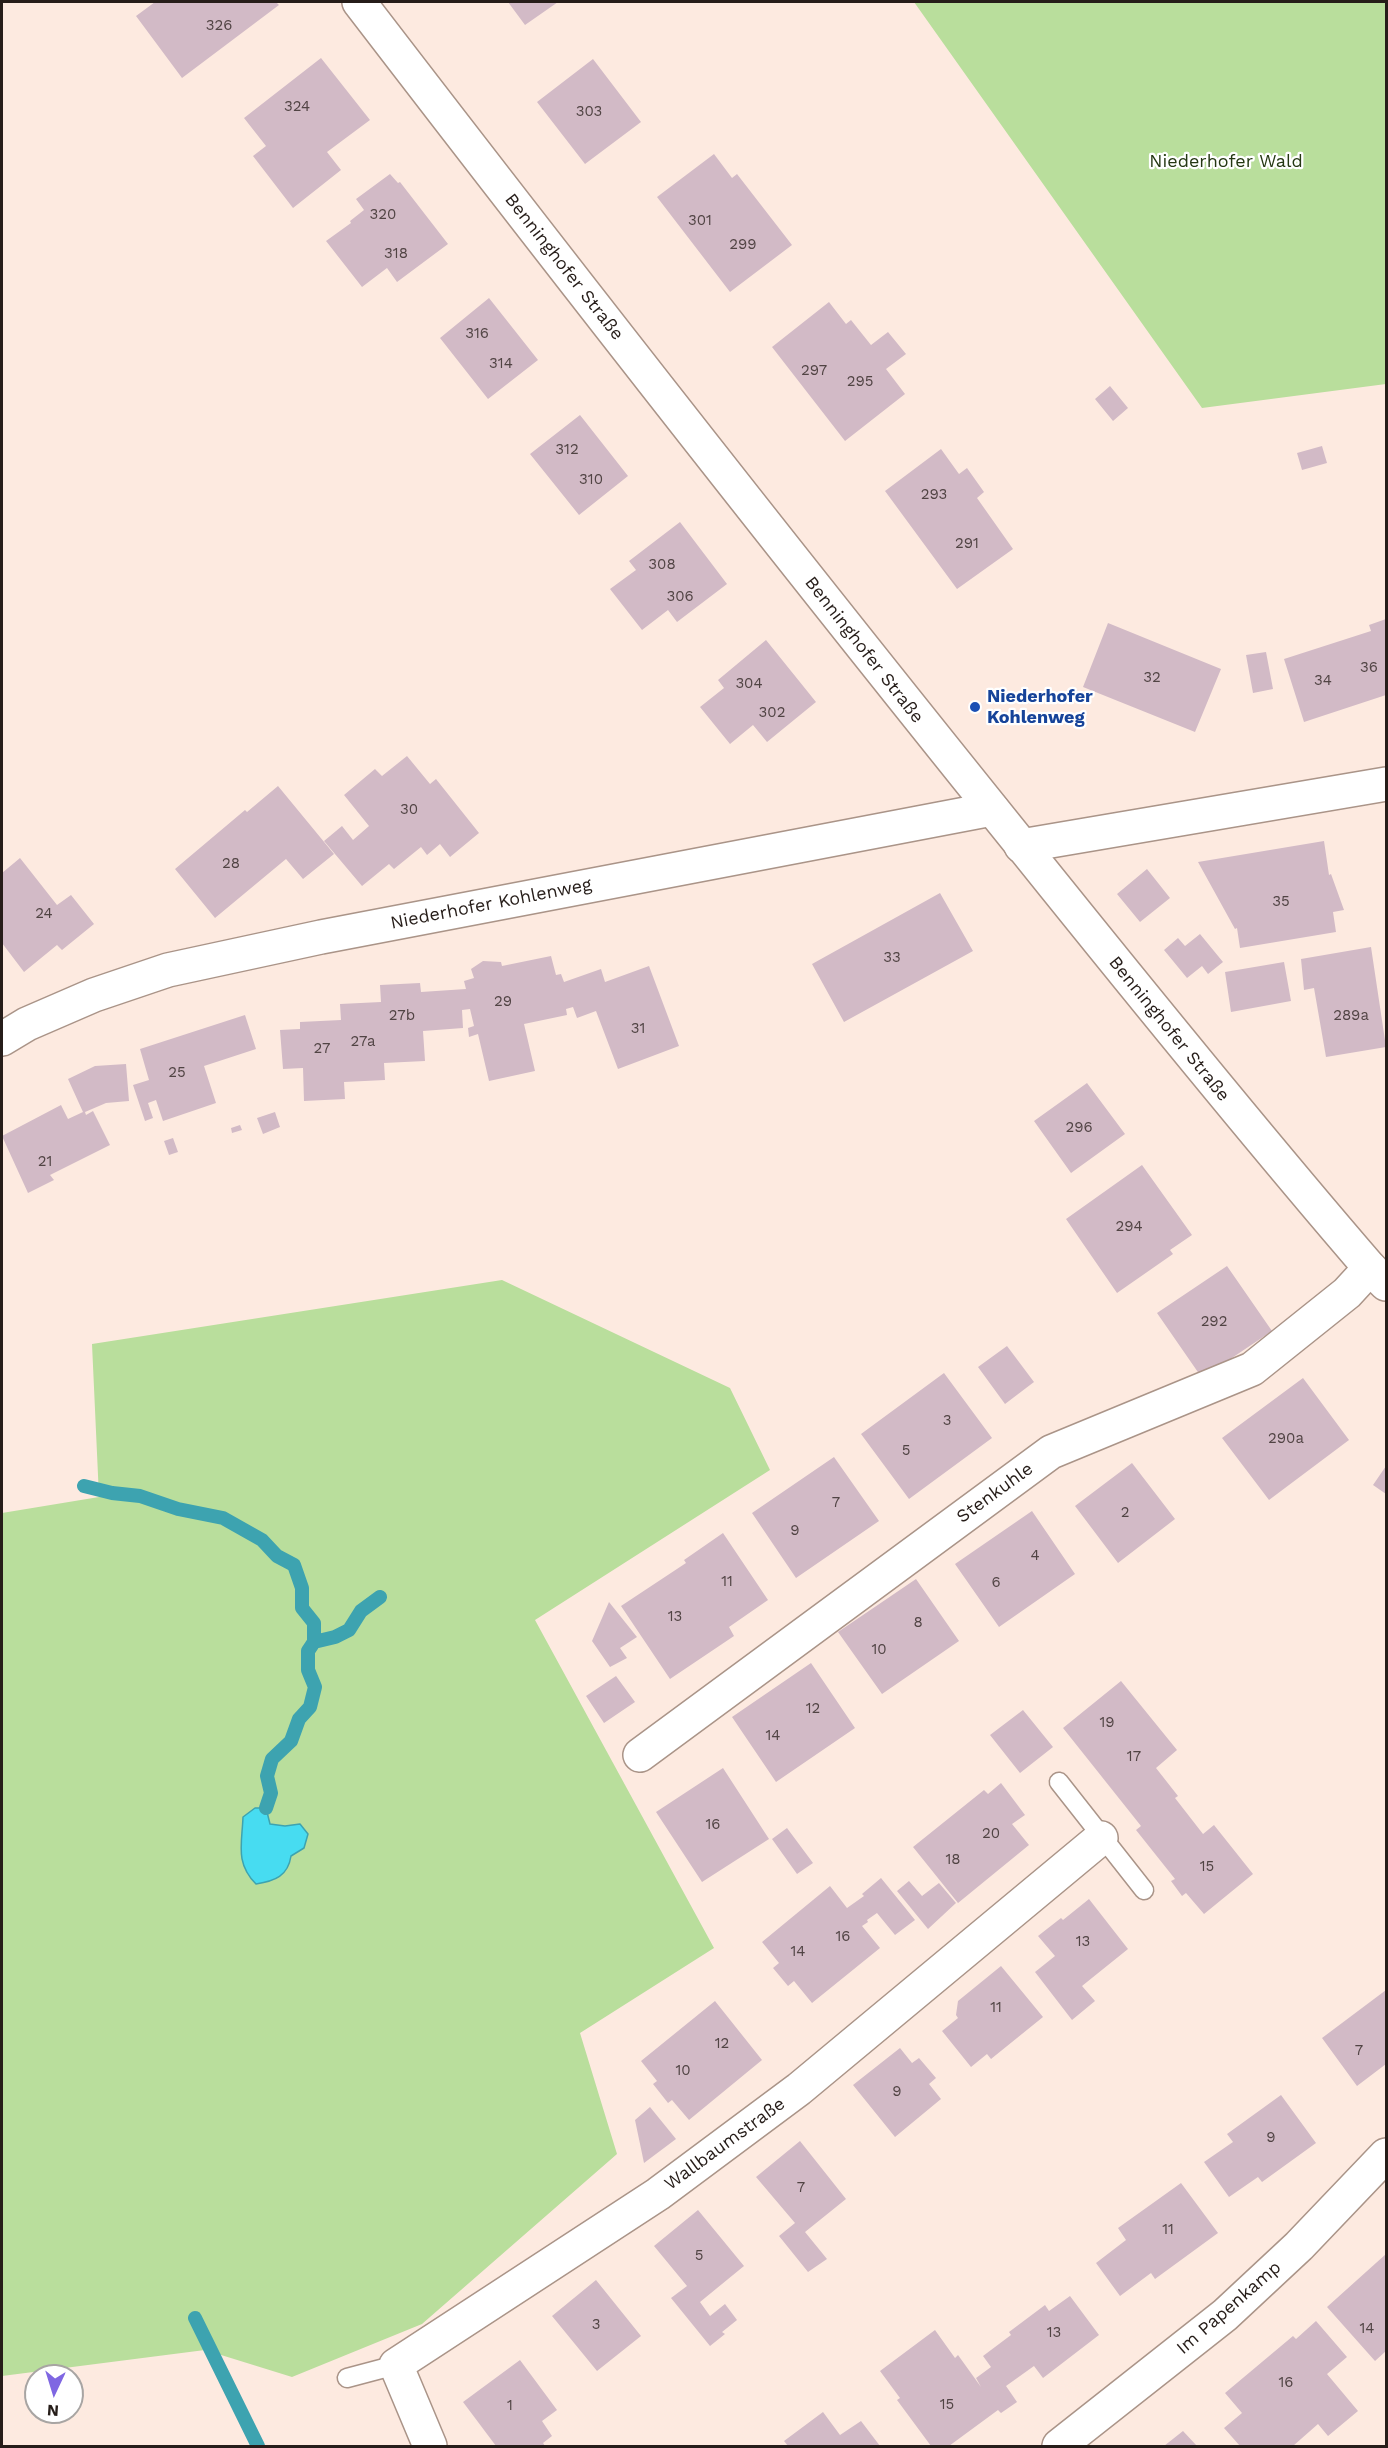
<!DOCTYPE html>
<meta charset="utf-8">
<style>
body{margin:0}
#map{position:relative;width:1388px;height:2448px;overflow:hidden;background:#fdeae0;font-family:"Work Sans",sans-serif}
canvas{display:block}
.frame{position:absolute;inset:0;border:3px solid #261d19;pointer-events:none}
.north{position:absolute;left:24px;top:2364px;width:60px;height:60px;box-sizing:border-box;background:#fff;border:2px solid #a8a5a3;border-radius:50%;rotate:184deg;font-size:16px;font-weight:700;line-height:24px;text-align:center;color:#261d19}
.north::after{content:'';display:block;margin:auto;width:21px;height:27px;background:#7f67e2;clip-path:polygon(50% 0,100% 100%,50% 72%,0 100%)}
</style>
<div id="map">
<canvas width="1388" height="2448"></canvas>
<div class="frame"></div>
<div class="north">N</div>
</div>
<script>
const context = document.querySelector('canvas').getContext('2d');
context.lineJoin = 'round';
function paint(path, color) { context.fillStyle = color; context.fill(path, 'evenodd'); }
function strokePath(path, color, width, dash) { context.strokeStyle = color; context.lineWidth = width; context.lineCap = dash ? 'butt' : 'round'; context.setLineDash(dash || []); context.stroke(path); }
function write(font, color, halo, rows, align = 'center') {
  context.font = font + ' "Work Sans",sans-serif'; context.lineWidth = 4.5; context.setLineDash([]); context.textBaseline = 'middle'; context.strokeStyle = halo; context.fillStyle = color; for (const [text, x, y, turn = 0] of rows) {
    context.save(); context.translate(x, y); context.rotate((+turn || 0) * Math.PI / 180); context.textAlign = isNaN(turn) ? turn : align; if (halo) context.strokeText(text, 0, 0); context.fillText(text, 0, 0); context.restore();
  }
}
const green = new Path2D(`
 M 914,2 L 1386,2 L 1386,384 L 1202,408 Z
 M 502,1280 L 730,1388 L 770,1470 L 535,1620 L 714,1948 L 580,2033 L 617,2154 L 422,2324 L 292,2377 L 205,2350 L 2,2376 L 2,1513 L 99,1497 L 92,1344 Z`);
const water = new Path2D(`
 M 255,1808 L 266,1808 L 270,1824 L 285,1826 L 300,1824 L 308,1834 L 304,1848 L 291,1856 C 288,1876 275,1881 256,1884 C 235,1863 242,1844 243,1817 Z`);
const stream = new Path2D(`
 M 84,1486 L 112,1493 L 140,1496 L 178,1509 L 223,1518 L 262,1540 L 277,1556 L 294,1565 L 302,1588 L 302,1608 L 314,1623 L 314,1642 L 308,1651 L 308,1670 L 315,1687 L 310,1707 L 299,1719 L 291,1741 L 272,1759 L 267,1776 L 271,1793 L 266,1808
 M 314,1642 L 335,1637 L 349,1630 L 361,1611 L 380,1597
 M 195,2318 L 258,2446`);
const building = new Path2D(`
 M 155,2 L 276,2 L 279,5 L 182,78 L 136,16 Z
 M 508,2 L 558,2 L 525,25 Z
 M 321,58 L 370,120 L 327,152 L 341,170 L 293,208 L 253,156 L 266,146 L 244,118 Z
 M 593,59 L 641,122 L 585,164 L 537,102 Z
 M 714,154 L 732,178 L 737,174 L 792,245 L 730,292 L 657,197 Z
 M 390,174 L 398,183 L 400,182 L 448,244 L 397,282 L 387,268 L 362,287 L 326,241 L 351,223 L 350,221 L 364,210 L 356,199 Z
 M 489,298 L 538,360 L 488,399 L 440,338 Z
 M 829,302 L 846,324 L 851,320 L 871,345 L 888,332 L 906,354 L 886,369 L 905,394 L 845,441 L 772,347 Z
 M 1110,386 L 1128,408 L 1113,421 L 1095,399 Z
 M 580,415 L 628,476 L 579,515 L 530,454 Z
 M 1322,446 L 1327,463 L 1302,470 L 1297,453 Z
 M 941,449 L 959,474 L 967,468 L 984,492 L 977,498 L 1013,549 L 957,589 L 885,491 Z
 M 680,522 L 727,584 L 677,622 L 668,610 L 642,630 L 610,589 L 636,570 L 629,561 Z
 M 1386,619 L 1386,695 L 1304,722 L 1284,659 L 1371,631 L 1369,625 Z
 M 1108,623 L 1221,669 L 1195,732 L 1083,687 Z
 M 766,640 L 816,702 L 767,742 L 753,725 L 730,744 L 700,707 L 724,688 L 718,680 Z
 M 1266,652 L 1273,689 L 1253,693 L 1246,655 Z
 M 407,756 L 430,784 L 436,779 L 479,833 L 450,857 L 440,844 L 427,855 L 421,847 L 394,869 L 389,864 L 362,886 L 324,841 L 342,826 L 353,840 L 369,826 L 344,795 L 375,769 L 382,776 Z
 M 278,786 L 334,854 L 303,879 L 286,859 L 215,918 L 175,869 L 245,810 L 247,812 Z
 M 1324,841 L 1329,875 L 1331,874 L 1344,910 L 1333,912 L 1336,932 L 1240,948 L 1237,928 L 1235,929 L 1198,862 Z
 M 20,858 L 57,905 L 71,895 L 94,924 L 62,950 L 57,945 L 24,972 L 2,943 L 2,873 Z
 M 1147,869 L 1170,898 L 1140,922 L 1117,894 Z
 M 940,893 L 973,951 L 844,1022 L 812,964 Z
 M 1200,934 L 1223,962 L 1208,974 L 1202,966 L 1187,978 L 1164,950 L 1178,938 L 1185,946 Z
 M 1371,947 L 1386,1047 L 1326,1057 L 1314,988 L 1304,990 L 1301,959 Z
 M 551,956 L 556,975 L 561,974 L 564,982 L 601,969 L 605,982 L 649,966 L 679,1046 L 618,1069 L 596,1011 L 577,1018 L 573,1007 L 566,1009 L 567,1015 L 524,1024 L 535,1071 L 489,1081 L 478,1034 L 469,1037 L 468,1028 L 474,1026 L 470,1009 L 462,1010 L 463,1028 L 423,1031 L 425,1061 L 384,1063 L 385,1080 L 344,1082 L 345,1099 L 304,1101 L 303,1068 L 283,1069 L 280,1030 L 300,1029 L 300,1022 L 341,1020 L 340,1004 L 381,1002 L 380,985 L 420,983 L 421,992 L 466,989 L 464,981 L 474,978 L 471,969 L 483,961 L 501,962 L 502,966 Z
 M 1284,962 L 1291,1001 L 1231,1012 L 1225,972 Z
 M 245,1015 L 256,1049 L 204,1066 L 216,1103 L 163,1121 L 156,1100 L 148,1103 L 153,1118 L 145,1121 L 133,1085 L 149,1080 L 140,1049 Z
 M 126,1064 L 129,1101 L 106,1103 L 85,1112 L 86,1115 L 93,1111 L 110,1145 L 50,1175 L 54,1180 L 28,1193 L 2,1136 L 61,1105 L 68,1119 L 83,1112 L 68,1079 L 95,1066 Z
 M 1087,1083 L 1125,1134 L 1071,1173 L 1034,1121 Z
 M 275,1112 L 280,1127 L 263,1134 L 257,1118 Z
 M 240,1125 L 242,1130 L 232,1133 L 231,1128 Z
 M 173,1138 L 178,1152 L 169,1155 L 164,1141 Z
 M 1142,1165 L 1192,1235 L 1170,1250 L 1173,1254 L 1117,1293 L 1066,1219 Z
 M 1227,1266 L 1272,1331 L 1202,1378 L 1157,1313 Z
 M 1007,1346 L 1034,1382 L 1005,1404 L 978,1367 Z
 M 944,1373 L 992,1438 L 909,1499 L 861,1434 Z
 M 1303,1378 L 1349,1440 L 1269,1500 L 1222,1438 Z
 M 834,1457 L 879,1521 L 796,1578 L 752,1513 Z
 M 1132,1463 L 1175,1519 L 1118,1563 L 1075,1506 Z
 M 1386,1466 L 1386,1494 L 1373,1485 Z
 M 1032,1511 L 1075,1574 L 999,1627 L 955,1564 Z
 M 723,1533 L 768,1600 L 729,1627 L 734,1636 L 670,1679 L 621,1606 L 686,1563 L 684,1560 Z
 M 916,1579 L 959,1641 L 882,1694 L 838,1632 Z
 M 609,1602 L 637,1637 L 620,1648 L 627,1658 L 610,1667 L 592,1641 Z
 M 811,1663 L 855,1728 L 776,1782 L 732,1717 Z
 M 616,1676 L 635,1702 L 604,1723 L 586,1696 Z
 M 1121,1681 L 1177,1750 L 1156,1768 L 1178,1796 L 1175,1798 L 1203,1834 L 1214,1825 L 1253,1874 L 1204,1914 L 1186,1893 L 1182,1896 L 1171,1881 L 1175,1879 L 1136,1830 L 1141,1826 L 1063,1728 Z
 M 1023,1710 L 1053,1747 L 1020,1773 L 990,1735 Z
 M 723,1768 L 769,1839 L 702,1882 L 656,1812 Z
 M 1001,1783 L 1025,1815 L 1012,1824 L 1029,1845 L 958,1903 L 913,1847 L 984,1790 L 988,1794 Z
 M 787,1828 L 813,1863 L 797,1874 L 772,1839 Z
 M 881,1878 L 915,1920 L 895,1935 L 877,1913 L 867,1920 L 868,1922 L 862,1926 L 880,1948 L 812,2003 L 794,1981 L 788,1986 L 773,1968 L 779,1963 L 762,1942 L 830,1886 L 847,1908 L 864,1896 L 862,1894 Z
 M 909,1881 L 922,1896 L 939,1883 L 956,1903 L 928,1929 L 897,1891 Z
 M 1089,1899 L 1128,1949 L 1082,1986 L 1095,2001 L 1072,2020 L 1035,1972 L 1055,1956 L 1038,1936 L 1061,1918 L 1063,1920 Z
 M 1001,1966 L 1043,2017 L 991,2059 L 987,2054 L 971,2067 L 942,2031 L 958,2018 L 956,2015 L 958,2001 Z
 M 1386,1990 L 1386,2064 L 1357,2086 L 1322,2038 Z
 M 715,2001 L 762,2060 L 689,2120 L 672,2100 L 668,2103 L 653,2084 L 657,2081 L 641,2061 Z
 M 900,2048 L 912,2063 L 919,2058 L 936,2078 L 929,2084 L 941,2099 L 895,2137 L 853,2085 Z
 M 1281,2095 L 1316,2143 L 1262,2182 L 1258,2177 L 1229,2197 L 1204,2162 L 1233,2142 L 1227,2134 Z
 M 650,2107 L 676,2139 L 644,2163 L 635,2120 Z
 M 800,2141 L 846,2199 L 805,2232 L 827,2259 L 808,2272 L 779,2236 L 795,2223 L 756,2177 Z
 M 1181,2183 L 1218,2233 L 1155,2279 L 1151,2273 L 1120,2296 L 1096,2263 L 1126,2240 L 1118,2228 Z
 M 698,2210 L 744,2266 L 700,2302 L 710,2316 L 725,2304 L 737,2320 L 722,2332 L 725,2334 L 710,2346 L 671,2298 L 687,2286 L 654,2246 Z
 M 1386,2254 L 1386,2351 L 1375,2361 L 1327,2307 Z
 M 596,2280 L 641,2336 L 597,2371 L 552,2316 Z
 M 1070,2296 L 1099,2335 L 1043,2378 L 1034,2366 L 1006,2386 L 1017,2402 L 1001,2413 L 998,2410 L 949,2446 L 931,2446 L 897,2400 L 900,2398 L 880,2371 L 935,2330 L 955,2358 L 958,2355 L 981,2387 L 976,2378 L 991,2367 L 983,2356 L 1011,2335 L 1009,2332 L 1045,2305 L 1049,2311 Z
 M 1316,2321 L 1347,2357 L 1327,2374 L 1358,2411 L 1328,2436 L 1318,2424 L 1293,2446 L 1240,2446 L 1224,2428 L 1242,2413 L 1225,2393 L 1293,2336 L 1296,2339 Z
 M 520,2360 L 557,2410 L 542,2421 L 552,2436 L 543,2443 L 545,2446 L 496,2446 L 463,2402 Z
 M 823,2412 L 840,2435 L 861,2421 L 880,2446 L 788,2446 L 784,2441 Z
 M 1183,2431 L 1197,2446 L 1164,2446 Z`);
const service = new Path2D(`
 M 1059,1782 L 1144,1890
 M 347,2378 L 396,2365`);
const minor = new Path2D(`
 M 1021,846 L 1386,784
 M 2,1039 L 27,1024 L 94,995 L 168,970 L 321,937 L 992,809
 M 640,1755 L 1051,1452 L 1252,1369 L 1347,1293 L 1370,1268
 M 430,2446 L 396,2365 L 658,2194 L 799,2089 L 1101,1838
 M 1059,2446 L 1225,2315 L 1299,2246 L 1386,2155`);
const secondary = new Path2D(`
 M 359,2 C 577,286 798,568 1023,847 C 1137,989 1251,1130 1370,1268 L 1386,1284`);
const markers = [
 [975,707,6,"#1a4fb4"]
];
const numberNames = [
 ["326",219,26],
 ["324",297,107],
 ["303",589,112],
 ["320",383,215],
 ["301",700,221],
 ["299",743,245],
 ["318",396,254],
 ["316",477,334],
 ["314",501,364],
 ["297",814,371],
 ["295",860,382],
 ["312",567,450],
 ["310",591,480],
 ["293",934,495],
 ["291",967,544],
 ["308",662,565],
 ["306",680,597],
 ["36",1369,668],
 ["32",1152,678],
 ["34",1323,681],
 ["304",749,684],
 ["302",772,713],
 ["30",409,810],
 ["28",231,864],
 ["35",1281,902],
 ["24",44,914],
 ["33",892,958],
 ["29",503,1002],
 ["27b",402,1016],
 ["289a",1351,1016],
 ["31",638,1029],
 ["27a",363,1042],
 ["27",322,1049],
 ["25",177,1073],
 ["296",1079,1128],
 ["21",45,1162],
 ["294",1129,1227],
 ["292",1214,1322],
 ["3",947,1421],
 ["290a",1286,1439],
 ["5",906,1451],
 ["7",836,1503],
 ["2",1125,1513],
 ["9",795,1531],
 ["4",1035,1556],
 ["11",727,1582],
 ["6",996,1583],
 ["13",675,1617],
 ["8",918,1623],
 ["10",879,1650],
 ["12",813,1709],
 ["19",1107,1723],
 ["14",773,1736],
 ["17",1134,1757],
 ["16",713,1825],
 ["20",991,1834],
 ["18",953,1860],
 ["15",1207,1867],
 ["16",843,1937],
 ["13",1083,1942],
 ["14",798,1952],
 ["11",996,2008],
 ["12",722,2044],
 ["7",1359,2051],
 ["10",683,2071],
 ["9",897,2092],
 ["9",1271,2138],
 ["7",801,2188],
 ["11",1168,2230],
 ["5",699,2256],
 ["3",596,2325],
 ["14",1367,2329],
 ["13",1054,2333],
 ["16",1286,2383],
 ["15",947,2405],
 ["1",510,2406]
];
const parkNames = [
 ["Niederhofer Wald",1226,162]
];
const streetNames = [
 ["Benninghofer Straße",564,267,52],
 ["Benninghofer Straße",864,650,52],
 ["Niederhofer Kohlenweg",491,904,-11],
 ["Benninghofer Straße",1169,1029,51],
 ["Stenkuhle",995,1493,-36],
 ["Wallbaumstraße",725,2144,-36],
 ["Im Papenkamp",1229,2308,-41]
];
const transitNames = [
 ["Niederhofer",987,697],
 ["Kohlenweg",987,718]
];
paint(green, '#b9de9c');
paint(water, '#47dcf1');
strokePath(water, '#3da3b0', 1.5);
strokePath(stream, '#3da3b0', 14);
paint(building, '#d2bac6');
strokePath(service, '#aa9488', 21);
strokePath(minor, '#aa9488', 36);
strokePath(secondary, '#aa9488', 36);
strokePath(service, '#fff', 18);
strokePath(minor, '#fff', 33);
strokePath(secondary, '#fff', 33);
for (const [x, y, r, color] of markers) { const dot = new Path2D(); dot.arc(x, y, r, 0, 2 * Math.PI); context.fillStyle = color; context.fill(dot); strokePath(dot, '#fff', 2); }
write('15px', '#514444', null, numberNames);
write('18px', '#243713', '#fff', parkNames);
write('18px', '#261d19', '#fff', streetNames);
write('bold 18px', '#164399', '#fff', transitNames, 'left');
</script>
